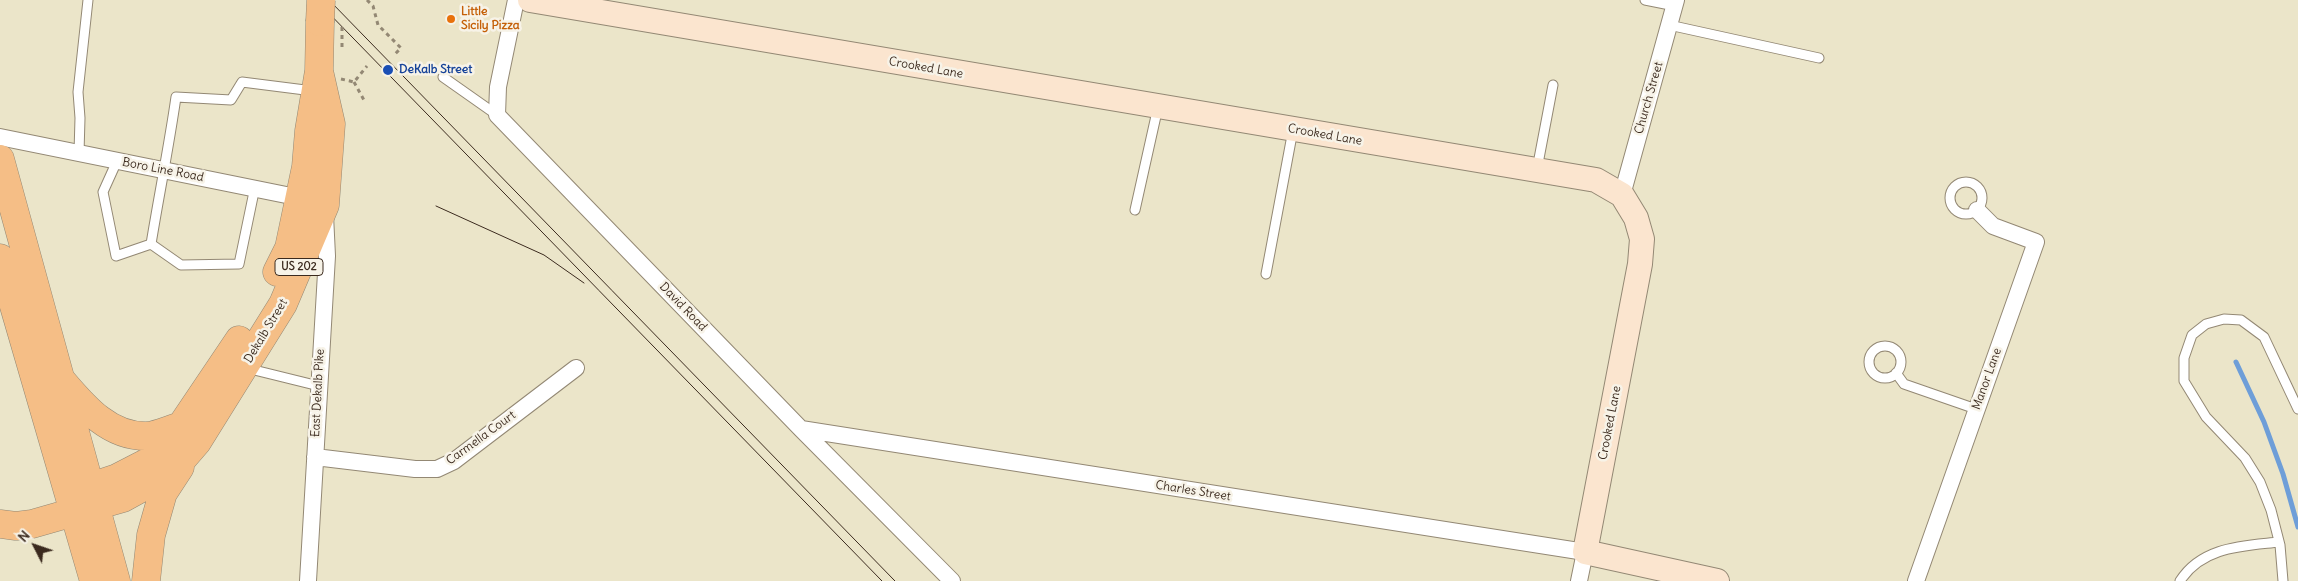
<!DOCTYPE html>
<style>
body{margin:0}
#map{position:relative;width:2298px;height:581px;overflow:hidden;background:#ebe5c9;font-family:Delius,sans-serif}
canvas{display:block}
.north{position:absolute;left:10px;top:521px;width:50px;height:50px;-webkit-text-stroke:4px #f7f3e8;paint-order:stroke;rotate:311deg;font-size:14px;font-weight:700;line-height:20px;text-align:center;color:#3b2a1e}
.north::after{content:'';display:block;margin:auto;width:18px;height:22px;background:#3b2a1e;clip-path:polygon(50% 0,100% 100%,50% 72%,0 100%)}
</style>
<div id="map">
<canvas width="2298" height="581"></canvas>
<div class="north">N</div>
</div>
<script>
const context = document.querySelector('canvas').getContext('2d');
context.lineJoin = 'round';
function strokePath(path, color, width, dash) { context.strokeStyle = color; context.lineWidth = width; context.lineCap = dash ? 'butt' : 'round'; context.setLineDash(dash || []); context.stroke(path); }
function write(font, color, halo, rows, align = 'center') {
  context.font = font + ' Delius,sans-serif'; context.lineWidth = 5; context.setLineDash([]); context.textBaseline = 'middle'; context.strokeStyle = halo; context.fillStyle = color; for (const [text, x, y, turn = 0] of rows) {
    context.save(); context.translate(x, y); context.rotate((+turn || 0) * Math.PI / 180); context.textAlign = isNaN(turn) ? turn : align; if (halo) context.strokeText(text, 0, 0); context.fillText(text, 0, 0); context.restore();
  }
}
const stream = new Path2D(`
 M 2236,362 L 2264,422 L 2283,474 L 2298,527`);
const path = new Path2D(`
 M 367,0 L 373,6 L 378,25 L 401,48 L 393,56
 M 341,79 L 354,82 L 367,66
 M 354,82 L 365,102`);
const lane = new Path2D(`
 M 1645,0 L 1675,6
 M 1669,25 L 1819,58
 M 443,77 L 497,115
 M 79,153 L 80,118 L 78,92 L 88,0
 M 117,161 L 103,192 L 116,256 L 151,244 C 159,195 169,146 176,97 L 231,100 L 242,82 L 313,91
 M 1537,169 L 1553,85
 M1950 198a16 16 0 1 1 32 0a16 16 0 1 1-32 0Z
 M 1135,210 L 1158,107
 M 151,244 L 181,265 L 239,264 L 255,187
 M 1266,274 L 1293,130
 M1869 362a16 16 0 1 1 32 0a16 16 0 1 1-32 0Z
 M 246,368 L 319,386
 M 1896,373 L 1904,384 L 1976,409
 M 2180,581 C 2202,546 2244,546 2279,542
 M 2283,581 L 2280,545 L 2271,510 L 2260,482 L 2245,458 L 2206,417 L 2184,381 L 2184,358 L 2192,335 L 2206,324 L 2224,319 L 2241,320 L 2264,337 L 2298,409`);
const street = new Path2D(`
 M 516,0 L 498,87 L 497,115 L 801,429 L 952,581
 M 0,137 L 306,199
 M 1622,195 L 1676,0
 M 801,429 L 1585,552 L 1579,581
 M 315,457 L 415,469 L 437,469 L 454,461 L 576,368
 M 308,581 L 327,256 L 325,215
 M 1916,581 L 2036,242 L 1993,226 L 1977,210`);
const secondary = new Path2D(`
 M 530,0 L 1596,180 L 1622,195 L 1636,218 L 1642,239 L 1640,264 L 1585,552 L 1717,581`);
const highway = new Path2D(`
 M 0,159 L 116,581
 M 0,258 L 94,581
 M 277,272 L 289,248 L 306,167 L 309,131 L 319,71 L 320,22
 M 63,382 C 85,408 110,437 147,436 C 158,435 170,429 181,426
 M 69,494 L 117,478 L 154,459 L 181,426 L 239,340
 M 0,524 L 16,526 L 32,524 L 123,498 L 172,471 L 197,442 L 283,304 L 325,205 L 331,124 L 319,71
 M 146,581 L 151,535 L 163,493 L 180,467`);
const tram = new Path2D(`
 M 316,0 L 882,581
 M 329,0 L 895,581
 M 436,206 L 544,255 L 584,283`);
const pathBridge = new Path2D(`
 M 342,27 L 342,49`);
const highwayBridge = new Path2D(`
 M 320,22 L 321,0`);
const markers = [
 [451,19,5,"#e8710a"],
 [388,70,6,"#1a4fb4"]
];
const shields = [
 [299,267,48]
];
const shieldNames = [
 ["US 202",299,267]
];
const foodNames = [
 ["Little",461,12],
 ["Sicily Pizza",461,26]
];
const streetNames = [
 ["Crooked Lane",926,68,10],
 ["Church Street",1649,98,-74],
 ["Crooked Lane",1325,135,10],
 ["Boro Line Road",163,170,11],
 ["David Road",683,307,46],
 ["Dekalb Street",266,331,-59],
 ["Manor Lane",1987,379,-70],
 ["East Dekalb Pike",318,393,-87],
 ["Crooked Lane",1610,423,-79],
 ["Carmella Court",481,438,-36],
 ["Charles Street",1193,491,9]
];
const transitNames = [
 ["DeKalb Street",399,70]
];
strokePath(stream, '#6e9ed8', 5);
strokePath(lane, '#938874', 11);
strokePath(street, '#938874', 18);
strokePath(secondary, '#938874', 26);
strokePath(highway, '#938874', 29);
strokePath(path, '#938874', 3, [4, 4]);
strokePath(lane, '#fff', 9);
strokePath(street, '#fff', 16);
strokePath(secondary, '#fbe5cf', 24);
strokePath(highway, '#f5be86', 28);
strokePath(tram, '#3b2a1e', 1);
strokePath(highwayBridge, '#938874', 29, []);
strokePath(pathBridge, '#938874', 3, [4, 4]);
strokePath(highwayBridge, '#f5be86', 28);
for (const [x, y, r, color] of markers) { const dot = new Path2D(); dot.arc(x, y, r, 0, 2 * Math.PI); context.fillStyle = color; context.fill(dot); strokePath(dot, '#f7f3e8', 2); }
for (const [x, y, w] of shields) { const box = new Path2D(); box.roundRect(x - w / 2, y - 8.5, w, 17, 4); context.fillStyle = '#f7f3e8'; context.fill(box); strokePath(box, '#3b2a1e', 1); }
write('bold 11px', '#3b2a1e', null, shieldNames);
write('bold 12px', '#c56008', '#f7f3e8', foodNames, 'left');
write('12px', '#3b2a1e', '#f7f3e8', streetNames);
write('bold 12px', '#164399', '#f7f3e8', transitNames, 'left');
</script>
